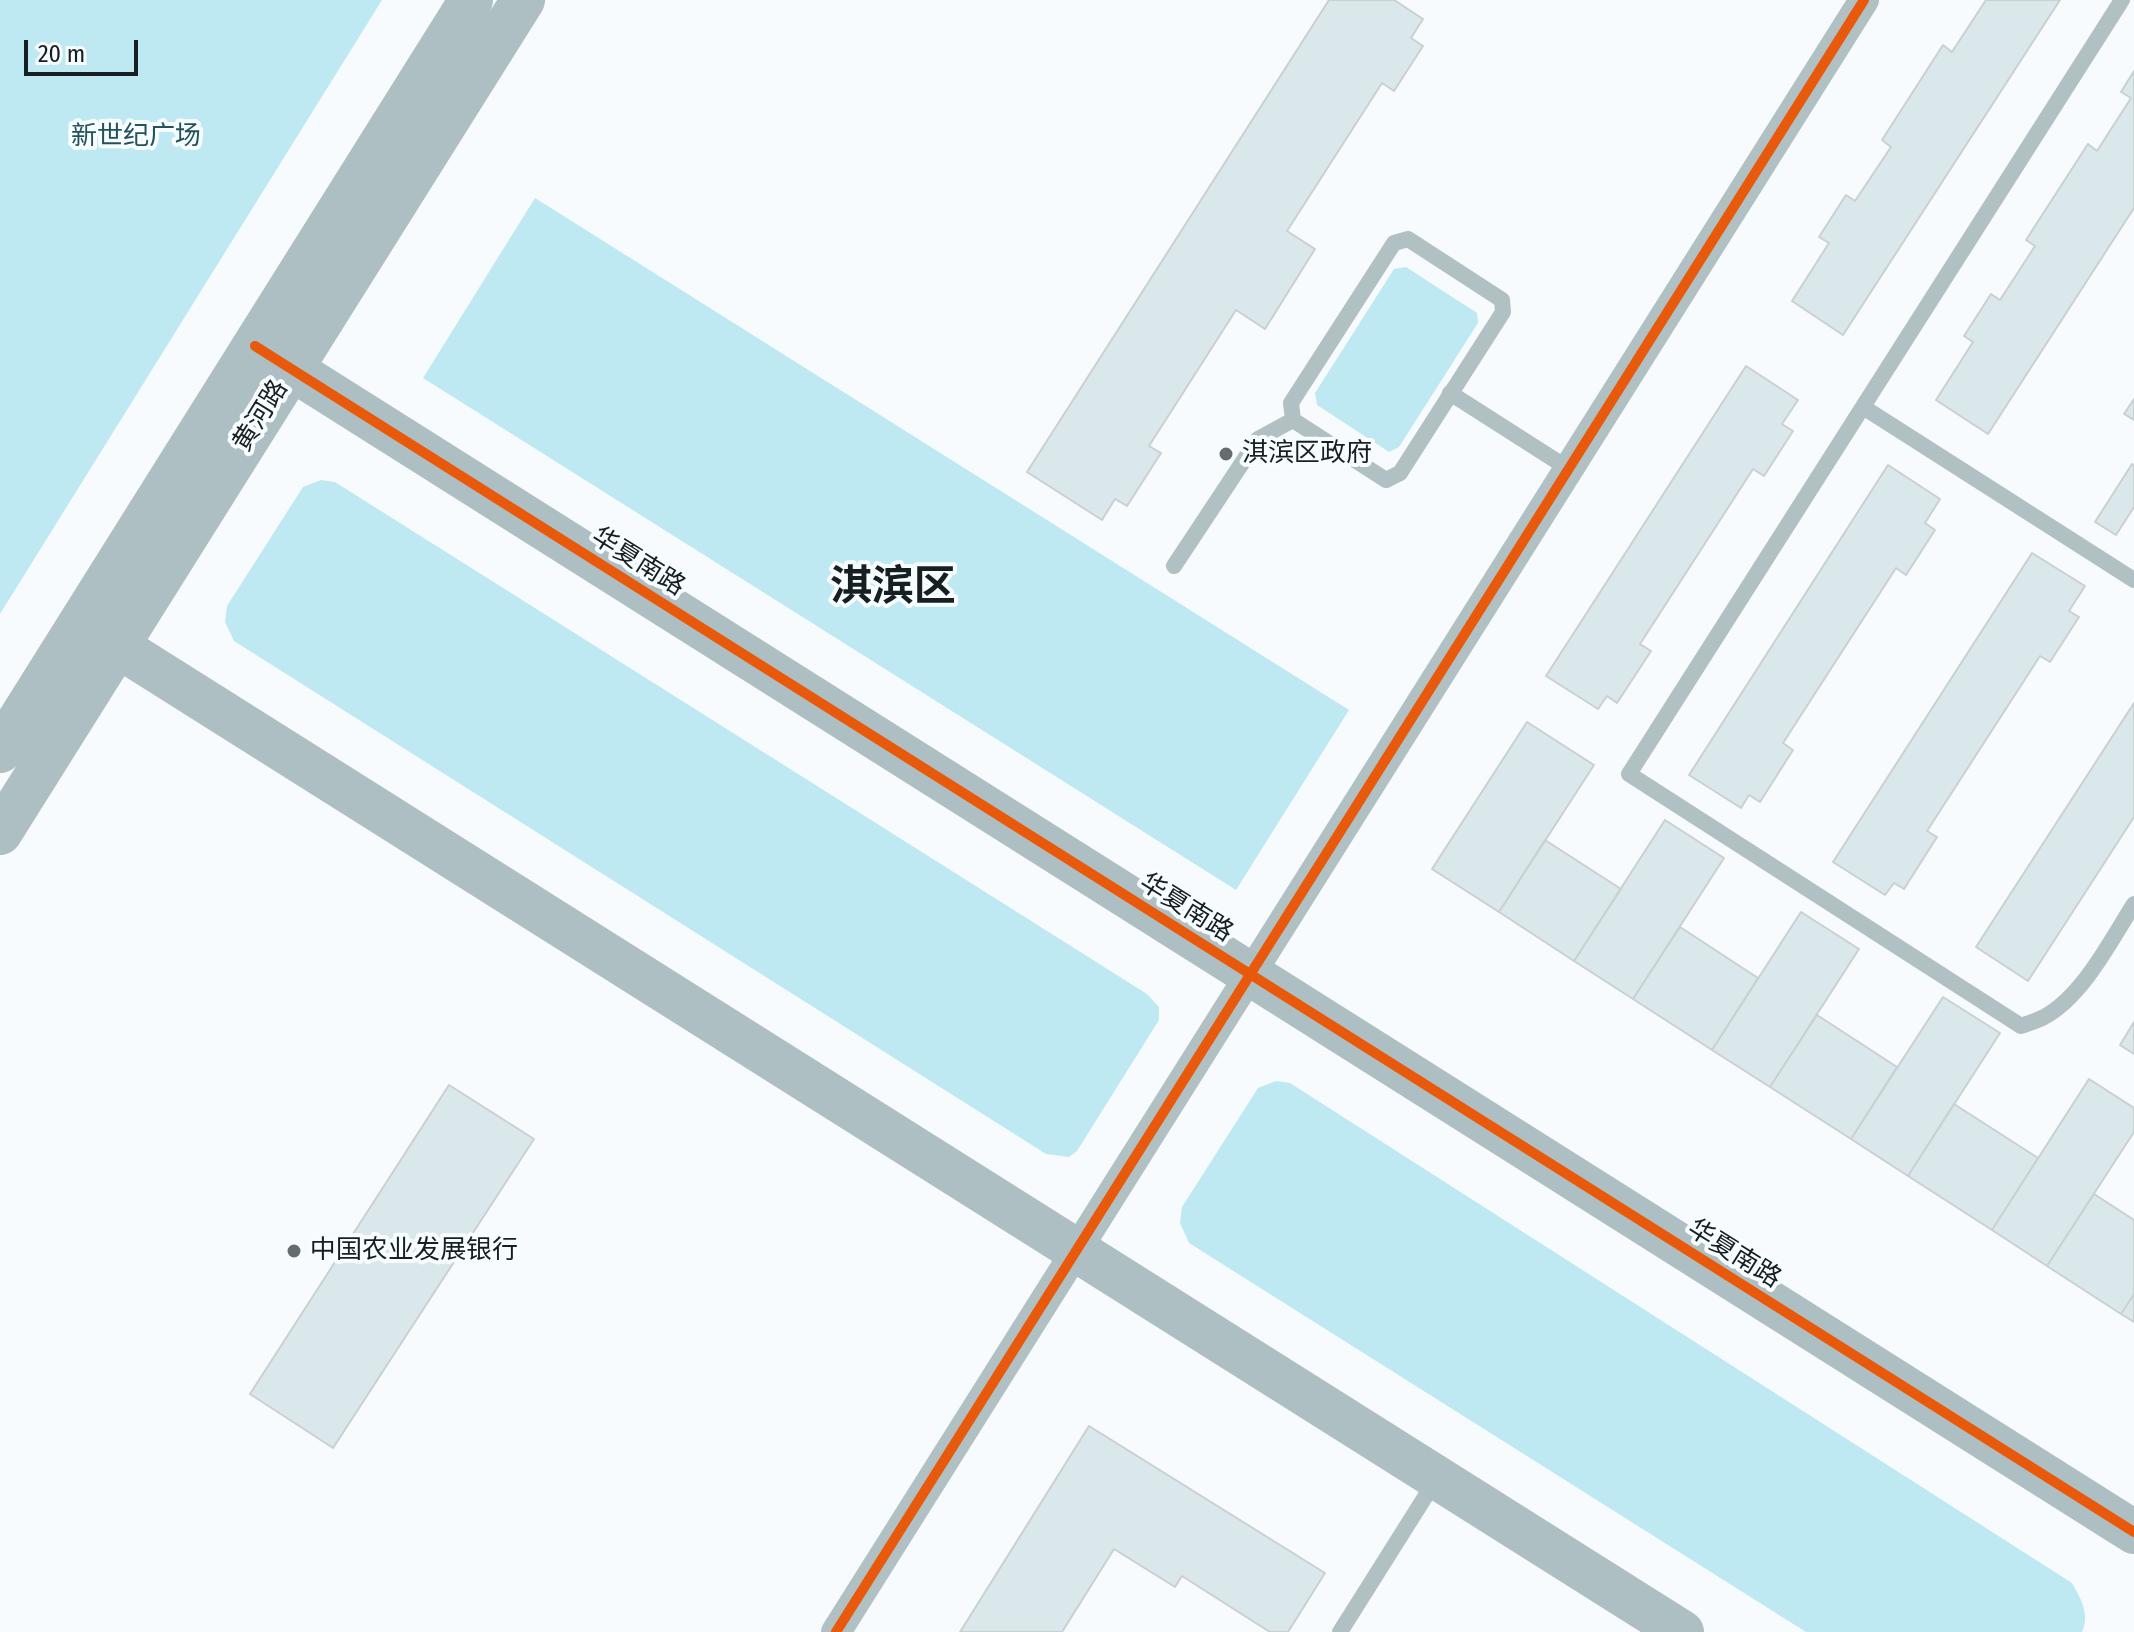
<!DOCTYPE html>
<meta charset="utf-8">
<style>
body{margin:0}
#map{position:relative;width:2134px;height:1632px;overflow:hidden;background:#f8fbfd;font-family:"Fira Sans Condensed",sans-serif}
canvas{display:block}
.scale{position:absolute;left:24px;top:40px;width:114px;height:36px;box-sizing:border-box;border:4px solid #161f22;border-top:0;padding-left:10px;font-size:24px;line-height:28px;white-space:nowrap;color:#161f22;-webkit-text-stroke:6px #f7fcfe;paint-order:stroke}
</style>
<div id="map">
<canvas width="2134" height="1632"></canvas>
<div class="scale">20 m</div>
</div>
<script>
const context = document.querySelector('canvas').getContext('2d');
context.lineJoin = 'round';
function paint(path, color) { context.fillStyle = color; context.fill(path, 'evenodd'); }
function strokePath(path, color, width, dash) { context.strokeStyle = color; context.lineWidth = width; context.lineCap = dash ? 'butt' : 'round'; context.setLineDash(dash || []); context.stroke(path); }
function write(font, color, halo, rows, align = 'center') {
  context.font = font + ' "Fira Sans Condensed","Noto Sans SC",sans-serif'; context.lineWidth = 8; context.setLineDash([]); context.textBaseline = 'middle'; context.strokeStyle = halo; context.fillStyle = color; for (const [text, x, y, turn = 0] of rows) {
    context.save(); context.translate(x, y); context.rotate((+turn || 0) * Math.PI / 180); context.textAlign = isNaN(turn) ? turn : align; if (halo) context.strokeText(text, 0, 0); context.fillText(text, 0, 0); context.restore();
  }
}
const green = new Path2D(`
 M 0,0 L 382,0 L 0,614 Z
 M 535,198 L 1349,710 L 1236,890 L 423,378 Z
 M 1406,267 L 1477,313 L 1478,323 L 1399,447 L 1389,452 L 1317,405 L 1315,393 L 1394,269 Z
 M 321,480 L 335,482 L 1147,994 L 1159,1007 L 1159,1020 L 1077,1151 L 1069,1157 L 1046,1154 L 234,641 L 225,622 L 227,606 L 303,487 Z
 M 1276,1081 L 1290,1083 L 2072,1583 C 2081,1599 2090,1614 2082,1632 L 1806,1632 L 1189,1243 L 1180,1223 L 1182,1207 L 1258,1088 Z`);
const building = new Path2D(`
 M 1329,0 L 1394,0 L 1423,19 L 1411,38 L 1423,46 L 1394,91 L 1382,83 L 1287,231 L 1315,249 L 1265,329 L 1236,310 L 1149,446 L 1161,453 L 1127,506 L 1115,499 L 1102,520 L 1027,472 Z
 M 1986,0 L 2060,0 L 1843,335 L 1792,301 L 1829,243 L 1819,237 L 1846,195 L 1855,201 L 1891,147 L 1882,140 L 1943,45 L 1952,52 Z
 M 2134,71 L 2134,208 L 1988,434 L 1936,400 L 1973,342 L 1964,336 L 1991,294 L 2000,300 L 2035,246 L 2026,240 L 2088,144 L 2097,151 L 2131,98 L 2121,92 Z
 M 1746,366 L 1798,400 L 1782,424 L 1793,431 L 1764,476 L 1753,469 L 1640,644 L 1651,651 L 1617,703 L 1607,696 L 1598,709 L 1546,676 Z
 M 2134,399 L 2134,420 L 2124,414 Z
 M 2132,464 L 2134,466 L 2134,507 L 2116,535 L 2095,522 Z
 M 1888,465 L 1940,499 L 1925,523 L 1935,530 L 1906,575 L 1896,568 L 1783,743 L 1793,750 L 1760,802 L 1749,795 L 1741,808 L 1689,775 Z
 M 2032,553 L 2085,586 L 2069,611 L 2079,617 L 2050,662 L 2040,656 L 1927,831 L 1937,837 L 1904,889 L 1894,883 L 1885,895 L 1833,862 Z
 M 2134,703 L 2134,817 L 2028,981 L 1976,947 Z
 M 1527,722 L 1594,765 L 1499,912 L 1432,869 Z
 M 1665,820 L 1724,858 L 1633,999 L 1574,961 Z
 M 1545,840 L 1621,889 L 1574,961 L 1499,912 Z
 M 1801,912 L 1859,949 L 1770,1087 L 1712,1050 Z
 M 1680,927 L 1758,978 L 1712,1050 L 1633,999 Z
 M 1943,997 L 2000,1033 L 1908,1176 L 1851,1139 Z
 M 1817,1015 L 1897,1067 L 1851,1139 L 1770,1087 Z
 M 2134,1022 L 2134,1054 L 2120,1045 Z
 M 2089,1079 L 2134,1108 L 2134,1132 L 2047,1266 L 1992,1230 Z
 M 449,1085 L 534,1139 L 333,1448 L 250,1394 Z
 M 1954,1104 L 2038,1158 L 1992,1230 L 1908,1176 Z
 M 2094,1194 L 2134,1220 L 2134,1294 L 2121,1314 L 2047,1266 Z
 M 2134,1294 L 2134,1322 L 2121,1314 Z
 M 1089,1426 L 1325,1573 L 1288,1632 L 1270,1632 L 1182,1576 L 1175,1587 L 1114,1549 L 1062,1632 L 960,1632 Z`);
const lane = new Path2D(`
 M 2122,0 L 1629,774 L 2021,1026 C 2028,1023 2037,1021 2044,1017 C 2083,996 2111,940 2134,904
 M 1408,239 L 1502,300 L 1503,312 L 1400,473 L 1386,480 L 1293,420 L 1291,403 L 1394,243 Z
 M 1450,393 L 1569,469
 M 1863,407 L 2134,580
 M 1174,566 L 1258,439 L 1293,420
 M 1340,1632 L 1437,1478`);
const street = new Path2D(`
 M 836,1632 L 1864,0`);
const secondary = new Path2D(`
 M 255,346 L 2134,1532
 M 81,623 L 1682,1632
 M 0,751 L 471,0
 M 0,833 L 523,0`);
const cycleway = new Path2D(`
 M 255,346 L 2134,1532
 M 836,1632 L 1864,0`);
const markers = [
 [1226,454,8,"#656c6f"],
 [294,1251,8,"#656c6f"]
];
const parkNames = [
 ["新世纪广场",136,137]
];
const streetNames = [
 ["黄河路",261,416,-58],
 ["华夏南路",638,562,32],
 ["华夏南路",1186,908,32],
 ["华夏南路",1734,1254,32]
];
const poiNames = [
 ["淇滨区政府",1242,454],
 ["中国农业发展银行",310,1251]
];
const townNames = [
 ["淇滨区",893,588]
];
paint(green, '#bee8f2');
paint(building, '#dbe8eb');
strokePath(building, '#cad0d2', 2);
strokePath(lane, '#b0c0c3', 16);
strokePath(street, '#b0c0c3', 30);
strokePath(secondary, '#adbfc2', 44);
strokePath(cycleway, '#e8590c', 10);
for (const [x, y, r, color] of markers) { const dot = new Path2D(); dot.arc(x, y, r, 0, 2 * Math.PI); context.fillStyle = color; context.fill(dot); strokePath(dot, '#f7fcfe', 3); }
write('26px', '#23525c', '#f7fcfe', parkNames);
write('26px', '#161f22', '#f7fcfe', streetNames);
write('26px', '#161f22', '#f7fcfe', poiNames, 'left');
write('bold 42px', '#161f22', '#f7fcfe', townNames);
</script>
